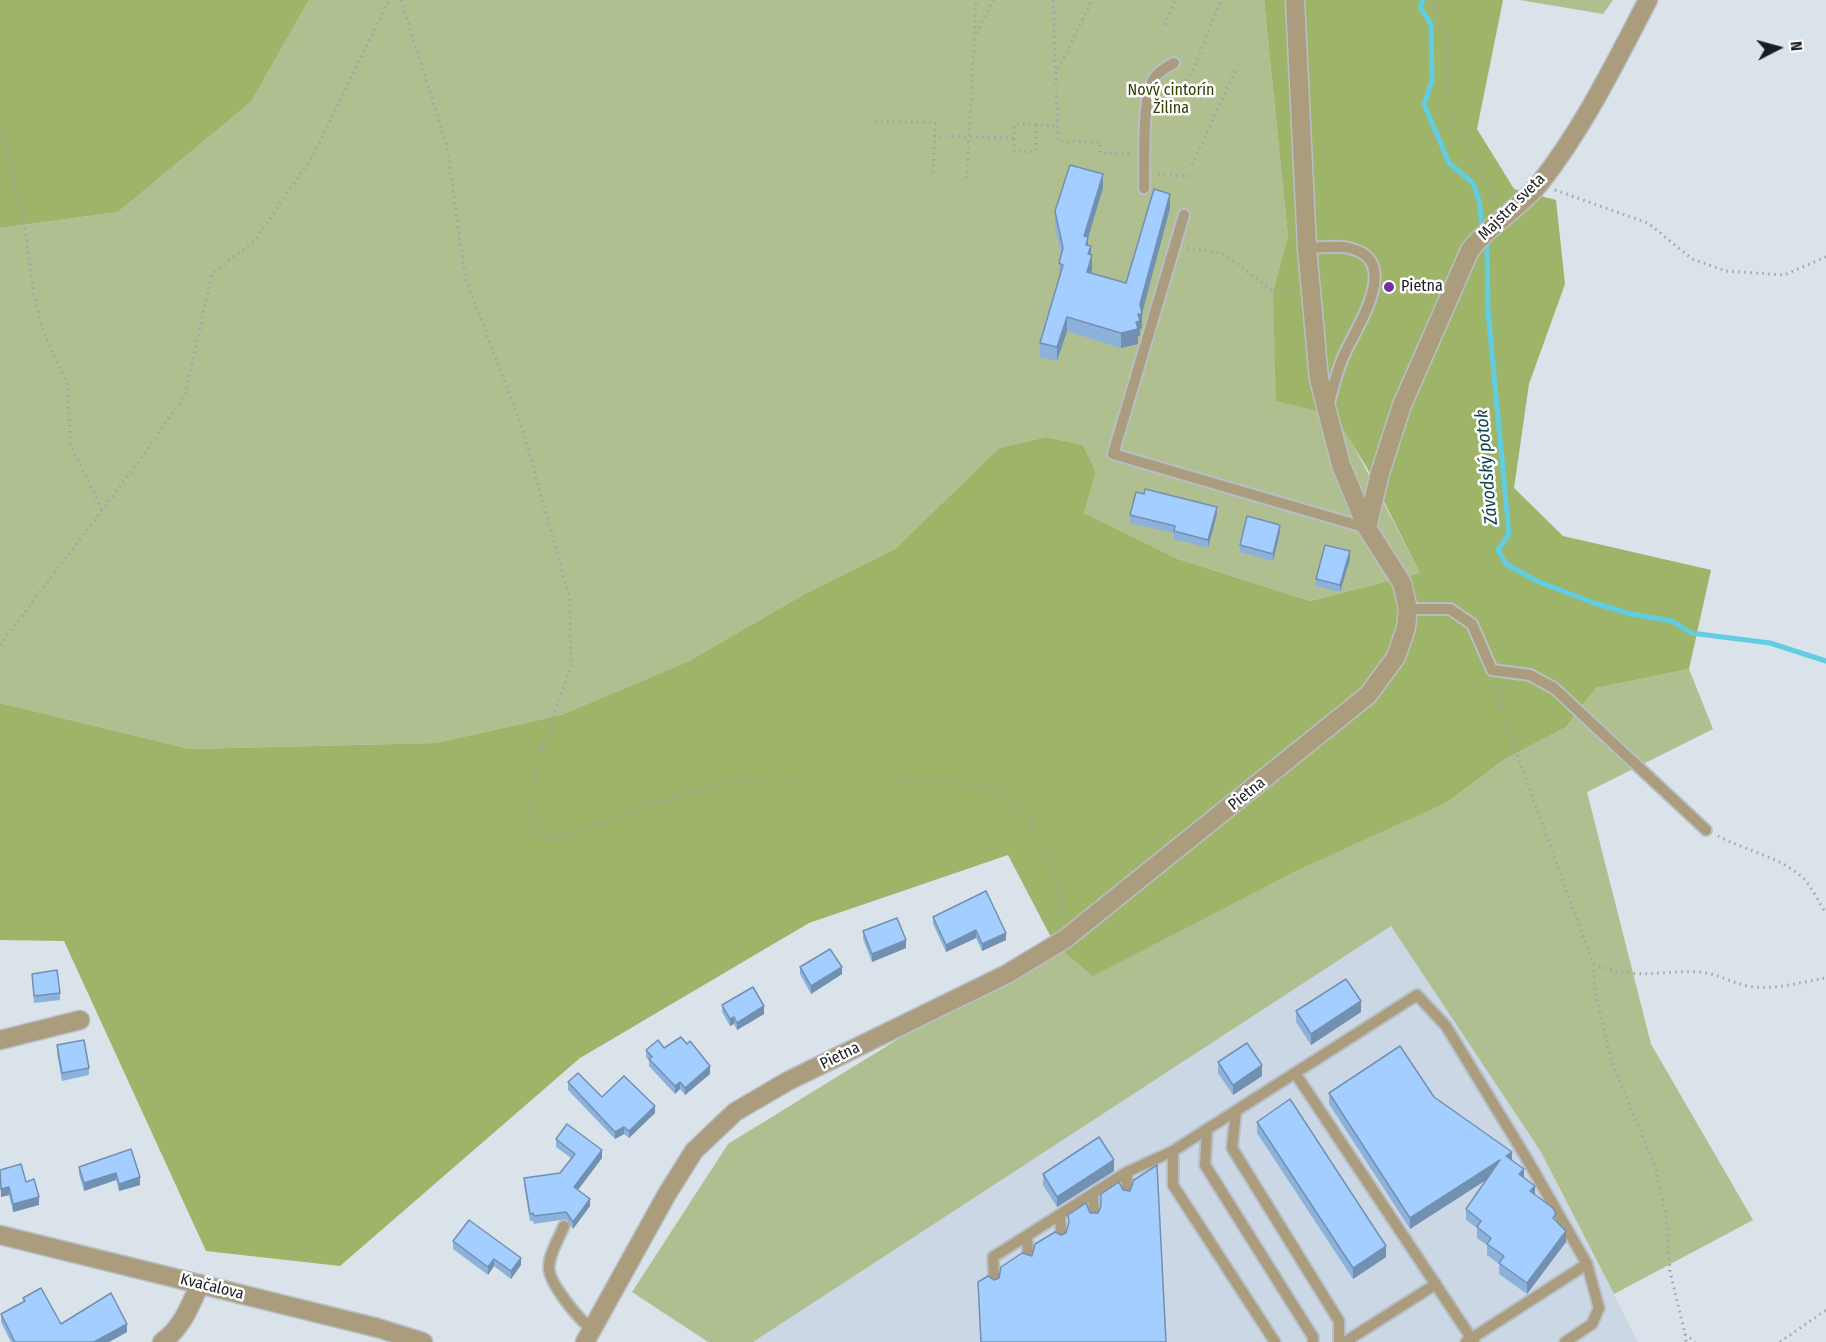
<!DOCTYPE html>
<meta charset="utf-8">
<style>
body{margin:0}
#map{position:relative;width:1826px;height:1342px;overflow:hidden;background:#dae2ea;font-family:"Fira Sans Condensed",sans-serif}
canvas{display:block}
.north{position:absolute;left:1748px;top:18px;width:60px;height:60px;-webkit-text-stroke:4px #fff;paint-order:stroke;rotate:84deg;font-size:16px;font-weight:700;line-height:24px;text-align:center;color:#1a1d20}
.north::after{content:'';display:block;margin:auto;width:21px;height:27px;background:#1a1d20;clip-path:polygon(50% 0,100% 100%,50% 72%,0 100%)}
</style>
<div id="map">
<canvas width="1826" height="1342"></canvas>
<div class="north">N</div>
</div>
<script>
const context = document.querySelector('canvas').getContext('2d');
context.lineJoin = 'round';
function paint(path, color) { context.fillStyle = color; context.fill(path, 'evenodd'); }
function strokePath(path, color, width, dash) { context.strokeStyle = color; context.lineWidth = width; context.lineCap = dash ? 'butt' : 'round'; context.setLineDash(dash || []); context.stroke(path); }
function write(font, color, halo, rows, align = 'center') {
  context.font = font + ' "Fira Sans Condensed",sans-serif'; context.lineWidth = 5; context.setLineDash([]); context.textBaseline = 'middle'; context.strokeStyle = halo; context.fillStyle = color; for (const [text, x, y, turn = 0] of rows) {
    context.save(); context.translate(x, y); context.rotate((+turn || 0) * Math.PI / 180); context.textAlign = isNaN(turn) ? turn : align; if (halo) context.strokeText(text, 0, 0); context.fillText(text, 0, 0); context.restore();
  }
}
const built = new Path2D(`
 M 1392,925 L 1541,1152 L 1638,1342 L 753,1342 Z`);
const green = new Path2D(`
 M 309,0 L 1264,0 L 1288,237 L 1273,291 C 1321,386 1372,479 1420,573 L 1310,601 L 1178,559 L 1084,513 L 1096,472 L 1083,445 L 1046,437 L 999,448 L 895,549 L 808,592 L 689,661 L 561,715 L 436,743 L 190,749 L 0,703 L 0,228 L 118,212 L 251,102 Z
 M 1520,0 L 1613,0 L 1603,14 Z
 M 1689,669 L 1713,729 L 1587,792 L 1651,1044 L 1753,1220 L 1614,1294 L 1541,1152 L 1391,926 L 753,1342 L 708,1342 L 632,1292 L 728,1144 L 1054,943 L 1292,873 L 1446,803 L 1505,759 L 1566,727 L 1596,688 Z`);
const forest = new Path2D(`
 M 0,0 L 309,0 L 251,102 L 118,212 L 0,228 Z
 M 1264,0 L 1503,0 L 1477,129 L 1514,189 L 1556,200 L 1565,284 L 1529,384 L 1514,488 L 1563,536 L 1711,570 L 1689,669 L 1596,688 L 1566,727 L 1505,759 L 1446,803 L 1292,873 L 1093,976 L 1054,943 L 1008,855 L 809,923 L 580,1058 L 340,1266 L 206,1251 L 64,941 L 0,940 L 0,703 L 190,749 L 436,743 L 561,715 L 689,661 L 808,592 L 895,549 L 999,448 L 1046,437 L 1083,445 L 1096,472 L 1084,513 L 1178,559 L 1310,601 L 1420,573 L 1367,468 L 1335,415 L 1276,401 L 1273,291 L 1288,237 Z`);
const stream = new Path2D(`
 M 1423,0 L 1420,7 L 1431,24 L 1432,81 L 1424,104 L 1449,163 L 1473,183 L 1479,200 L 1482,227 L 1487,241 L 1488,311 L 1509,534 L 1498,550 L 1506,564 L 1537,581 L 1594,603 L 1631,614 L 1672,621 L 1691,633 L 1770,643 L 1826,661`);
const path = new Path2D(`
 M 401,0 L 447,146 L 465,277 L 522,427 L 570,599 L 571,667 L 539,757 L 531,814 L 537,834 L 549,838 L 568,835 L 647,805 L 726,782 L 860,776 L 981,785 L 1009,799 L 1027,814 L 1061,894 L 1063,917
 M 1053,0 L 1058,141 L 1100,142 L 1100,153 L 1131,154
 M 1434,0 L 1450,53 L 1444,98 L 1447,110 L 1496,201
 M 1165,25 L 1175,0
 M 976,33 L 993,0
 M 1056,74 L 1092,0
 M 1180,91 L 1194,68 L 1221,0
 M 875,121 L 935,123 L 933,175
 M 0,123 L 26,234 L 34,296 L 43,331 L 67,383 L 71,446 L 102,510
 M 1036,125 L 1036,151 L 1014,152 L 1015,124 L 1057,126
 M 934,136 L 1015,138
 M 1192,165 L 1237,67
 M 1158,175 L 1192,176
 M 967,178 L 976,0
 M 1555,190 L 1648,223 L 1692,259 L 1726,271 L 1784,275 L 1826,257
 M 1187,248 L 1222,253 L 1273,291 L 1293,291
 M 0,645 L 137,464 L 185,395 L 212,274 L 256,239 L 314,154 L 389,0
 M 1497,686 L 1509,732 L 1593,964 C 1638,981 1656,970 1699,972 C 1717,973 1731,983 1748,986 C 1773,991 1801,982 1826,978
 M 1718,836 C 1746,851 1779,856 1803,878 C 1812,887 1819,903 1826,913
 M 1593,964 L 1595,992 L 1611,1060 L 1655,1167 L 1666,1216 L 1670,1271 L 1685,1334 L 1695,1342
 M 1685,1334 L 1686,1342
 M 1780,1342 L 1826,1310`);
const lane = new Path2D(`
 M 1144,188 C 1145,159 1142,111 1151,85 C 1154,74 1165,68 1174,63
 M 1184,215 L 1113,454 L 1367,528
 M 1307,248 C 1320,248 1336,245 1349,248 C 1403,260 1357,326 1345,353 C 1337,369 1333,388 1328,406
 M 1408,609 L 1450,609 L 1472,624 L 1492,670 L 1530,675 L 1554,688 L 1706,830
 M 1295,1073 L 1474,1342
 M 1236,1111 L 1232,1148 L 1339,1321 L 1339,1342
 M 1207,1130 L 1205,1165 L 1313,1337 L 1313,1342
 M 1173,1151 L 1173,1185 L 1275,1342
 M 1127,1172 L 1127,1188
 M 1093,1194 L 1094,1210
 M 1060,1215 L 1061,1231
 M 564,1226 C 559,1238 549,1254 549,1267 C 548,1282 579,1320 592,1329
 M 1027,1236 L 1028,1253
 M 994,1276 L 993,1257 L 1127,1172 L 1173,1151 L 1417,995 L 1446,1026 L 1527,1159 L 1587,1264 L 1599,1308 L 1592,1324 L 1565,1342
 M 1345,1342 L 1436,1284
 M 1466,1342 L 1587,1264`);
const street = new Path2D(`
 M 1367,528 L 1380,473 L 1402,405 L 1470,250 C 1490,224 1520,208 1540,183 C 1584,127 1615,63 1648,0
 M 0,1040 L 80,1020
 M 0,1235 L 378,1328 L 423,1342
 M 162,1342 C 182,1328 190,1306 200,1284
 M 585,1342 L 667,1194 L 694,1151 L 735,1112 L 788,1081 L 1007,974 L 1065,939 L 1368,695 L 1396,657 L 1406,628 L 1408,609 L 1402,583 L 1367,528 L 1341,465 L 1319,379 L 1307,248 L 1295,0`);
const wall = new Path2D(`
 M 1103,188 L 1088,238 L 1088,245 L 1091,254 L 1092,270 L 1091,273 L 1126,283 L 1170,208 L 1142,313 L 1142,328 L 1140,329 L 1140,336 L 1138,336 L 1138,344 L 1121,348 L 1067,331 L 1057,361 L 1040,357 L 1040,343 L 1059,278 L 1059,263 L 1061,254 L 1055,226 L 1055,211 Z
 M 1217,514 L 1208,548 L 1174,539 L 1174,533 L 1130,523 L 1130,515 Z
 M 1280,532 L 1273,561 L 1240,552 L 1240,545 Z
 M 1350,559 L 1340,592 L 1316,586 L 1316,579 Z
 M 933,917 L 1006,940 L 982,951 L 976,938 L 946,952 L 933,924 Z
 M 863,931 L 906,948 L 872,962 L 863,939 Z
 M 800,967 L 842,974 L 811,994 L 800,974 Z
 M 32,974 L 60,993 L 60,1000 L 34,1003 Z
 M 722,1005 L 764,1014 L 737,1030 L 734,1024 L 730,1026 L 722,1012 Z
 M 1296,1011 L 1361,1012 L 1311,1045 L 1296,1022 Z
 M 57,1045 L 89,1068 L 89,1075 L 62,1081 L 57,1053 Z
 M 664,1048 L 710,1074 L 685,1095 L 680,1089 L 675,1094 L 649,1066 L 649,1061 L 646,1057 L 646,1050 Z
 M 1218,1062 L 1262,1076 L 1233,1095 L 1218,1073 Z
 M 568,1082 L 602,1097 L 655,1113 L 629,1138 L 624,1134 L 615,1139 L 568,1090 Z
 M 1329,1093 L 1434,1097 L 1512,1160 L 1535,1195 L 1556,1221 L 1566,1242 L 1527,1294 L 1499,1274 L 1499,1264 L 1487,1255 L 1487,1245 L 1477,1238 L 1477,1228 L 1466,1220 L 1466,1209 L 1486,1180 L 1410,1229 L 1329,1104 Z
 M 1257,1122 L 1386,1257 L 1353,1279 L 1257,1133 Z
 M 556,1139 L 602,1158 L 578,1190 L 590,1206 L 573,1229 L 566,1219 L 534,1224 L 533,1221 L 530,1221 L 524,1185 L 524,1178 L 560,1173 L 571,1158 L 556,1147 Z
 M 131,1149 L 140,1185 L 119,1191 L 116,1180 L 84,1191 L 79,1174 L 79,1167 Z
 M 0,1170 L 26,1182 L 39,1205 L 13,1212 L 9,1195 L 1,1197 Z
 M 1114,1171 L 1057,1207 L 1043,1185 L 1043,1174 Z
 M 453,1241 L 521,1265 L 511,1279 L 494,1266 L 488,1275 L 453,1249 Z
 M 23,1298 L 61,1324 L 127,1332 L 109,1342 L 11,1342 L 1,1322 L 1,1314 L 23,1302 Z`);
const shadedWall = new Path2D(`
 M 1103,174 L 1103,188 L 1088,238 L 1088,252 L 1084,236 Z
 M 1170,194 L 1170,208 L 1142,314 L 1142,328 L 1140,329 L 1140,336 L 1138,336 L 1138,344 L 1121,348 L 1121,333 L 1136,322 L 1140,304 Z
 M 1091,246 L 1091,260 L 1092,255 L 1092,270 L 1087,286 L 1088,254 Z
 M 1067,317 L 1067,331 L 1057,361 L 1057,347 Z
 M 1217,507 L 1217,514 L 1208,548 L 1208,540 Z
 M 1280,525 L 1280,532 L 1273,561 L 1273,554 Z
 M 1350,551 L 1350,559 L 1340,592 L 1340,585 Z
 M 976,930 L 976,938 L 946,952 L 946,945 Z
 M 1006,933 L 1006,940 L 982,951 L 982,944 Z
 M 906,940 L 906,948 L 872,962 L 872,954 Z
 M 842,967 L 842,974 L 811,994 L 811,986 Z
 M 1361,1001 L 1361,1012 L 1311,1045 L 1311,1034 Z
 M 764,1006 L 764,1014 L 737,1030 L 737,1023 Z
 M 734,1017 L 734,1024 L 730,1026 L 730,1019 Z
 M 1262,1065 L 1262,1076 L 1233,1095 L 1233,1085 Z
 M 710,1066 L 710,1074 L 685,1095 L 685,1088 Z
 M 680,1082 L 680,1089 L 675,1094 L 675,1086 Z
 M 655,1106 L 655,1113 L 629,1138 L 629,1131 Z
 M 624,1127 L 624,1134 L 615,1139 L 615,1132 Z
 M 602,1150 L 602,1158 L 574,1195 L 574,1187 Z
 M 1512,1152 L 1512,1163 L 1506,1156 Z
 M 1114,1160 L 1114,1171 L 1057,1207 L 1057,1197 Z
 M 1500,1160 L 1500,1171 L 1410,1229 L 1410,1218 Z
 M 1524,1169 L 1524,1179 L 1519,1174 Z
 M 116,1173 L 116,1180 L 84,1191 L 84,1183 Z
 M 140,1177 L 140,1185 L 119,1191 L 119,1184 Z
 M 1535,1186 L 1535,1196 L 1530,1191 Z
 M 9,1187 L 9,1195 L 1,1197 L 1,1189 Z
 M 39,1197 L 39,1205 L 13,1212 L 13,1204 Z
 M 590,1199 L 590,1206 L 573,1229 L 573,1222 Z
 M 1566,1231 L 1566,1242 L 1527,1294 L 1527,1283 Z
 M 1386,1246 L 1386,1257 L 1353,1279 L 1353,1268 Z
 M 521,1258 L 521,1265 L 511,1279 L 511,1271 Z
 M 494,1259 L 494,1266 L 488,1275 L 488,1267 Z
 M 127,1324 L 127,1332 L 109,1342 L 94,1342 Z`);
const building = new Path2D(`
 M 1070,165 L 1103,174 L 1084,236 L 1088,237 L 1086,245 L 1091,246 L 1088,254 L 1092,255 L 1087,272 L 1126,283 L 1154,189 L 1170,194 L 1140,304 L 1142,314 L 1138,314 L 1140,321 L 1136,322 L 1138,329 L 1121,333 L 1067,317 L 1057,347 L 1040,343 L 1063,265 L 1059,263 L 1063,248 L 1055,211 Z
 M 1145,489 L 1217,507 L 1208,540 L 1174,531 L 1175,526 L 1130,515 L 1136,492 L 1144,494 Z
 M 1247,516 L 1280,525 L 1273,554 L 1240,545 Z
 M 1325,545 L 1350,551 L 1340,585 L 1316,579 Z
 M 986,891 L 1006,933 L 982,944 L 976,930 L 946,945 L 933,917 Z
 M 897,918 L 906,940 L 872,954 L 863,931 Z
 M 830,949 L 842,967 L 811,986 L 800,967 Z
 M 57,970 L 60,993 L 34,996 L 32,974 Z
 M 1346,979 L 1361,1001 L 1311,1034 L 1296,1011 Z
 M 753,987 L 764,1006 L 737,1023 L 734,1017 L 730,1019 L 722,1005 Z
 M 681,1037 L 687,1044 L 690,1041 L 710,1066 L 685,1088 L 680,1082 L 675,1086 L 649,1059 L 652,1057 L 646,1050 L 658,1040 L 664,1048 Z
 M 84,1040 L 89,1068 L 62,1073 L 57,1045 Z
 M 1247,1043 L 1262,1065 L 1233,1085 L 1218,1062 Z
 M 1400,1046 L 1434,1097 L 1512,1152 L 1506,1156 L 1524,1169 L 1519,1174 L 1535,1186 L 1530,1191 L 1553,1208 L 1556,1214 L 1553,1218 L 1566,1231 L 1527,1283 L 1499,1263 L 1504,1256 L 1487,1244 L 1491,1238 L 1477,1227 L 1481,1221 L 1466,1209 L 1500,1160 L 1410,1218 L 1329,1093 Z
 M 578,1073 L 602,1097 L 624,1076 L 655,1106 L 629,1131 L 624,1127 L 615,1132 L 568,1082 Z
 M 1290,1099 L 1386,1246 L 1353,1268 L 1257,1122 Z
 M 567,1124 L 602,1150 L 574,1187 L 590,1199 L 573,1222 L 566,1212 L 534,1216 L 533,1213 L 530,1214 L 524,1178 L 560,1173 L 575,1154 L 556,1139 Z
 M 1099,1137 L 1114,1160 L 1057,1197 L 1043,1174 Z
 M 131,1149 L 140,1177 L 119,1184 L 116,1173 L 84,1183 L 79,1167 Z
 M 21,1164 L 26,1182 L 34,1179 L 39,1197 L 13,1204 L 9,1187 L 1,1189 L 0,1170 Z
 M 1157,1165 L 1166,1342 L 981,1342 L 978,1282 L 988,1276 L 994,1280 L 999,1278 L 1001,1267 L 1022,1253 L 1032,1256 L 1035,1244 L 1055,1232 L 1061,1235 L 1066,1233 L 1069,1222 L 1068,1215 L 1086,1203 L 1090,1213 L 1098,1213 L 1101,1206 L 1101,1194 L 1119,1182 L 1123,1190 L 1130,1191 L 1134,1180 Z
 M 469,1220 L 521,1258 L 511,1271 L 494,1259 L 488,1267 L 453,1241 Z
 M 41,1288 L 61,1324 L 111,1293 L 127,1324 L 94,1342 L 15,1342 L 1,1314 L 25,1301 L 23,1298 Z`);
const markers = [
 [1389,287,6,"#7730a3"]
];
const parkNames = [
 ["Nový cintorín",1171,91],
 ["Žilina",1171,109]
];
const streetNames = [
 ["Majstra sveta",1512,207,-45],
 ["Pietna",1247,794,-39],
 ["Pietna",840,1056,-26],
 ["Kvačalova",212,1287,14]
];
const poiNames = [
 ["Pietna",1401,287]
];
const waterNames = [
 ["Závodský potok",1487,467,-95]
];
paint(built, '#cbd7e5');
paint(green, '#afbf8f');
paint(forest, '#9db469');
strokePath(stream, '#61cde3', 5);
strokePath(lane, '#b7bfc6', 14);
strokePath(street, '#b7bfc6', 21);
strokePath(path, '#9ea5ab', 3, [1.5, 4.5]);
strokePath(lane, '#ab9c7d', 10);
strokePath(street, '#ab9c7d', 18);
paint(wall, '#8cb1db');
paint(shadedWall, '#7290b2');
paint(building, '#a3ceff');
strokePath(building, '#7290b2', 1.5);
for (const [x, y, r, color] of markers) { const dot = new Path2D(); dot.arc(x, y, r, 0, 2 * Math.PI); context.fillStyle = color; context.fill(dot); strokePath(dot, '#fff', 2); }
write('16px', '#313f05', '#fff', parkNames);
write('16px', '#1a1d20', '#fff', streetNames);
write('16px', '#1a1d20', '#fff', poiNames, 'left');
write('italic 18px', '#0f414a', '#fff', waterNames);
</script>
